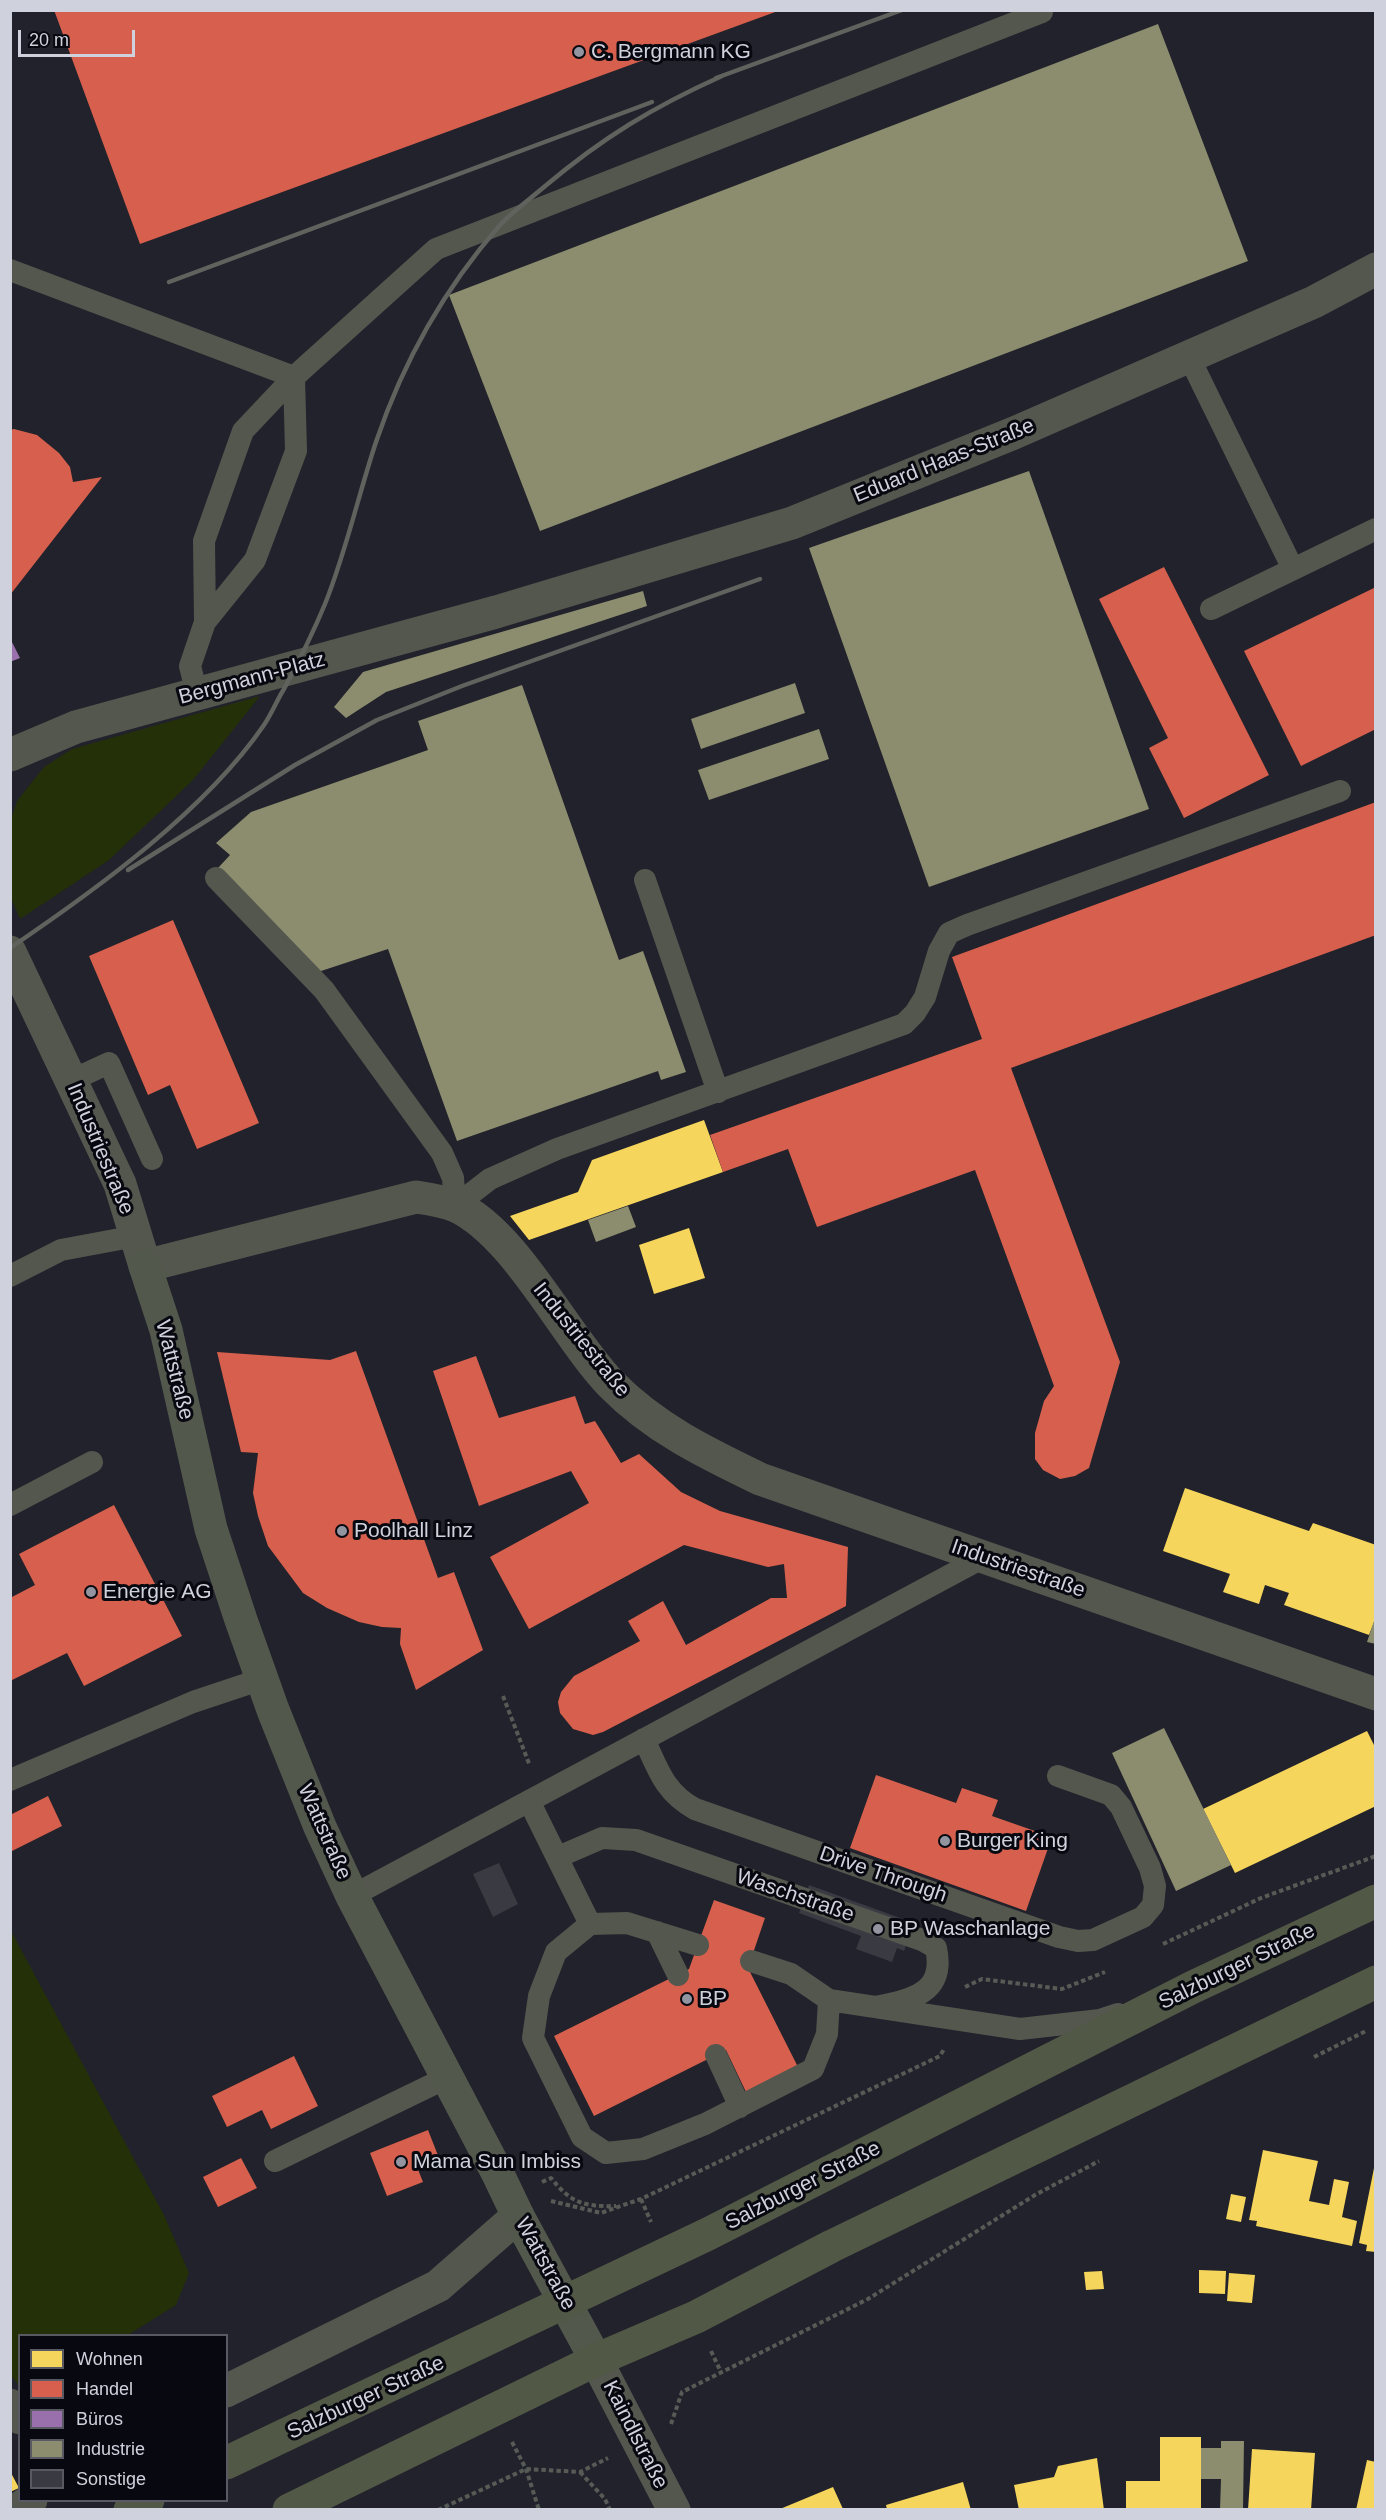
<!DOCTYPE html>
<meta charset="utf-8">
<style>
body{margin:0}
#map{position:relative;width:1386px;height:2520px;overflow:hidden;background:#21222b;font-family:Helvetica,sans-serif}
canvas{display:block}
.frame{position:absolute;inset:0;border:12px solid #cfd1dd;pointer-events:none}
.legend{position:absolute;left:18px;top:2334px;width:210px;height:168px;box-sizing:border-box;background:#080910;border:2px solid #585962;margin:0;padding:8px 10px;list-style:none;font-size:18px;color:#cfd1dd}
.legend li{display:flex;align-items:center;gap:12px;height:30px}
.legend b{width:30px;border:2px solid #585962}
.scale{position:absolute;left:18px;top:30px;width:117px;height:27px;box-sizing:border-box;border:3px solid #cfd1dd;border-top:0;padding-left:8px;font-size:18px;line-height:21px;white-space:nowrap;color:#cfd1dd;-webkit-text-stroke:4px #080910;paint-order:stroke}
</style>
<div id="map">
<canvas width="1386" height="2520"></canvas>
<div class="frame"></div>
<ul class="legend">
<li><b style="height:16px;background:#f6d55c"></b>Wohnen</li>
<li><b style="height:16px;background:#d6604d"></b>Handel</li>
<li><b style="height:16px;background:#9970ab"></b>Büros</li>
<li><b style="height:16px;background:#8c8c6e"></b>Industrie</li>
<li><b style="height:16px;background:#3a3b42"></b>Sonstige</li>
</ul>
<div class="scale">20 m</div>
</div>
<script>
const context = document.querySelector('canvas').getContext('2d');
context.lineJoin = 'round';
function paint(path, color) { context.fillStyle = color; context.fill(path, 'evenodd'); }
function strokePath(path, color, width, dash) { context.strokeStyle = color; context.lineWidth = width; context.lineCap = dash ? 'butt' : 'round'; context.setLineDash(dash || []); context.stroke(path); }
function write(font, color, halo, rows, align = 'center') {
  context.font = font + ' Helvetica,sans-serif'; context.lineWidth = 6; context.setLineDash([]); context.textBaseline = 'middle'; context.strokeStyle = halo; context.fillStyle = color; for (const [text, x, y, turn = 0] of rows) {
    context.save(); context.translate(x, y); context.rotate((+turn || 0) * Math.PI / 180); context.textAlign = isNaN(turn) ? turn : align; if (halo) context.strokeText(text, 0, 0); context.fillText(text, 0, 0); context.restore();
  }
}
const green = new Path2D(`
 M 260,696 L 193,780 L 109,860 L 20,919 L 11,898 L 11,819 L 17,801 L 44,767 L 72,749 Z
 M 10,1929 L 164,2215 L 189,2273 L 176,2305 L 128,2335 L 20,2336 L 19,2386 L 10,2374 Z`);
const homes = new Path2D(`
 M 704,1120 L 723,1172 L 529,1240 L 510,1216 L 578,1192 L 592,1160 Z
 M 689,1228 L 705,1278 L 654,1294 L 639,1245 Z
 M 1185,1488 L 1309,1531 L 1313,1523 L 1376,1545 L 1376,1617 L 1369,1635 L 1284,1605 L 1289,1593 L 1265,1585 L 1259,1604 L 1223,1592 L 1230,1574 L 1163,1551 Z
 M 1367,1731 L 1376,1749 L 1376,1806 L 1235,1873 L 1203,1809 Z
 M 1263,2150 L 1318,2161 L 1309,2201 L 1329,2205 L 1334,2179 L 1349,2182 L 1342,2217 L 1357,2221 L 1352,2246 L 1256,2226 L 1257,2221 L 1249,2220 Z
 M 1374,2168 L 1376,2168 L 1376,2252 L 1366,2251 L 1367,2245 L 1359,2243 Z
 M 1231,2194 L 1246,2197 L 1241,2222 L 1226,2219 Z
 M 1199,2270 L 1226,2271 L 1225,2294 L 1199,2293 Z
 M 1102,2271 L 1104,2289 L 1086,2290 L 1084,2272 Z
 M 1229,2273 L 1255,2275 L 1252,2303 L 1227,2301 Z
 M 1160,2437 L 1201,2437 L 1201,2510 L 1126,2510 L 1126,2481 L 1160,2481 Z
 M 1252,2449 L 1315,2453 L 1311,2510 L 1248,2510 Z
 M 1097,2458 L 1104,2510 L 1019,2510 L 1014,2485 L 1054,2477 L 1058,2466 Z
 M 1367,2460 L 1376,2462 L 1376,2510 L 1356,2510 Z
 M 10,2471 L 19,2488 L 10,2492 Z
 M 963,2482 L 971,2510 L 887,2510 L 886,2505 Z
 M 833,2487 L 843,2509 L 780,2509 Z`);
const shops = new Path2D(`
 M 54,10 L 778,10 L 778,11 L 140,244 Z
 M 14,429 L 37,435 L 59,453 L 70,467 L 73,482 L 102,477 L 10,595 L 10,430 Z
 M 1164,567 L 1269,775 L 1184,818 L 1149,748 L 1168,738 L 1099,599 Z
 M 1376,587 L 1376,729 L 1301,766 L 1244,651 Z
 M 1376,802 L 1376,935 L 1011,1068 L 1120,1362 L 1089,1468 L 1075,1476 L 1060,1479 L 1043,1470 L 1035,1459 L 1035,1433 L 1044,1401 L 1054,1386 L 975,1170 L 817,1227 L 788,1149 L 723,1172 L 710,1135 L 982,1039 L 952,957 Z
 M 173,920 L 259,1123 L 197,1149 L 170,1085 L 148,1095 L 89,956 Z
 M 356,1351 L 438,1578 L 454,1572 L 483,1650 L 416,1690 L 400,1644 L 401,1628 L 382,1627 L 359,1622 L 327,1608 L 303,1593 L 268,1546 L 258,1516 L 253,1493 L 258,1453 L 241,1452 L 217,1352 L 330,1360 Z
 M 476,1356 L 499,1418 L 575,1396 L 585,1424 L 595,1421 L 621,1463 L 639,1454 L 681,1492 L 720,1511 L 848,1547 L 846,1606 L 603,1732 L 593,1735 L 573,1729 L 560,1713 L 558,1702 L 561,1692 L 574,1676 L 640,1641 L 628,1621 L 663,1601 L 686,1645 L 771,1598 L 787,1598 L 784,1564 L 768,1567 L 684,1545 L 529,1629 L 490,1557 L 589,1503 L 571,1471 L 479,1506 L 433,1371 Z
 M 114,1505 L 182,1636 L 84,1686 L 67,1653 L 10,1681 L 10,1598 L 35,1585 L 19,1554 Z
 M 876,1775 L 956,1803 L 962,1788 L 998,1800 L 992,1816 L 1052,1837 L 1026,1911 L 850,1848 Z
 M 48,1796 L 62,1826 L 10,1852 L 10,1815 Z
 M 714,1900 L 765,1918 L 748,1968 L 798,2067 L 746,2092 L 726,2050 L 594,2116 L 554,2036 L 689,1969 Z
 M 294,2056 L 318,2106 L 271,2129 L 262,2110 L 227,2127 L 212,2096 Z
 M 428,2130 L 439,2158 L 417,2167 L 423,2182 L 387,2196 L 370,2153 Z
 M 241,2158 L 257,2188 L 218,2207 L 203,2177 Z`);
const offices = new Path2D(`
 M 10,638 L 20,658 L 10,662 Z`);
const industry = new Path2D(`
 M 1158,24 L 1248,261 L 540,531 L 449,295 Z
 M 1029,471 L 1149,809 L 929,887 L 809,548 Z
 M 643,591 L 647,606 L 386,692 L 346,718 L 334,707 L 363,672 Z
 M 795,683 L 805,713 L 701,749 L 691,719 Z
 M 522,685 L 619,960 L 643,951 L 686,1072 L 661,1080 L 658,1071 L 457,1141 L 388,949 L 318,972 L 218,868 L 230,855 L 216,843 L 251,812 L 428,750 L 418,721 Z
 M 819,729 L 829,759 L 709,800 L 698,770 Z
 M 628,1206 L 636,1227 L 596,1242 L 588,1220 Z
 M 1375,1618 L 1376,1618 L 1376,1644 L 1367,1642 Z
 M 1164,1728 L 1231,1865 L 1176,1891 L 1112,1753 Z
 M 1221,2441 L 1244,2441 L 1243,2510 L 1220,2510 L 1221,2479 L 1201,2479 L 1201,2448 L 1221,2448 Z`);
const building = new Path2D(`
 M 499,1863 L 518,1904 L 493,1917 L 473,1874 Z
 M 809,1885 L 914,1923 L 904,1951 L 897,1948 L 892,1962 L 856,1949 L 861,1936 L 799,1913 Z`);
const path = new Path2D(`
 M 503,1696 L 530,1766
 M 1163,1944 L 1261,1898 L 1376,1856
 M 965,1987 L 982,1979 L 1062,1989 L 1105,1972
 M 1314,2057 L 1366,2031
 M 542,2182 L 551,2178 C 571,2203 584,2207 616,2206
 M 641,2199 L 651,2222
 M 551,2201 L 601,2213 L 641,2199 L 940,2056 L 944,2049
 M 711,2351 L 721,2372
 M 671,2424 L 682,2392 L 868,2299 L 1035,2195 L 1099,2161
 M 512,2442 L 526,2469 L 539,2510
 M 580,2472 L 605,2499 L 610,2510
 M 438,2510 L 526,2469 L 580,2472 L 608,2458`);
const lane = new Path2D(`
 M 10,270 L 294,377 L 436,249 L 1042,12 L 1041,10
 M 1189,357 L 1293,569
 M 1211,609 L 1376,529
 M 205,622 L 255,560 L 296,451 L 294,377
 M 197,694 L 190,666 L 205,622 L 204,541 L 243,431 L 294,377
 M 216,878 L 324,990 L 442,1153 L 453,1178 L 455,1206
 M 645,880 L 718,1092
 M 70,1081 L 109,1063 L 152,1159
 M 455,1206 L 490,1179 L 557,1149 L 904,1024 L 915,1013 L 925,997 L 939,951 L 949,933 L 967,925 L 1340,791
 M 10,1276 L 61,1250 L 136,1236
 M 10,1505 L 92,1462
 M 644,1739 C 658,1769 664,1792 695,1809 L 1059,1937 L 1078,1941 L 1093,1940 L 1143,1917 L 1153,1905 L 1155,1886 L 1150,1868 L 1121,1807 L 1111,1795 L 1058,1776
 M 10,1780 L 193,1702 L 262,1679
 M 529,1801 L 590,1924
 M 558,1857 L 602,1838 L 636,1840 L 922,1940 L 936,1948 C 946,1994 910,2000 875,2007
 M 352,1896 L 984,1557
 M 657,1932 L 678,1975
 M 698,1945 L 627,1923 L 590,1924 L 556,1952 L 539,1996 L 533,2038 L 582,2137 L 606,2153 L 643,2149 L 705,2124 L 813,2069 L 827,2034 L 829,2000 L 791,1974 L 751,1961
 M 829,2000 L 1020,2029 L 1100,2020 L 1118,2014
 M 716,2055 L 740,2107
 M 275,2161 L 448,2077`);
const street = new Path2D(`
 M 10,755 L 76,727 L 496,612 L 792,523 L 1014,433 L 1314,302 L 1376,269
 M 10,952 L 120,1184 L 145,1266 L 416,1197 C 429,1199 443,1201 456,1206 C 516,1234 564,1335 611,1384 C 654,1428 706,1453 760,1479 L 1376,1694
 M 596,2360 L 674,2510
 M 226,2391 L 438,2286 L 518,2216
 M 10,2405 L 20,2418
 M 17,2510 L 31,2500`);
const secondary = new Path2D(`
 M 145,1266 L 166,1330 L 211,1529 L 241,1620 L 273,1710 L 320,1827 L 352,1896 L 497,2172 L 518,2216 L 596,2360`);
const primary = new Path2D(`
 M 226,2463 L 708,2234 L 1193,1987 L 1376,1901
 M 130,2510 L 148,2500
 M 289,2510 L 596,2360 L 696,2317 L 832,2246 L 1376,1982`);
const rail = new Path2D(`
 M 716,78 L 902,10
 M 169,282 L 652,102
 M 128,870 L 295,765 L 377,720 L 462,686 L 760,579
 M 10,948 C 97,889 205,811 264,725 C 272,713 277,700 284,689 C 299,661 313,633 325,604 C 346,552 358,496 376,442 C 403,362 444,289 500,225 C 513,211 530,199 544,187 C 602,138 653,107 722,76`);
const markers = [
 [579,52,6,"#92949f"],
 [342,1531,6,"#92949f"],
 [91,1592,6,"#92949f"],
 [945,1841,6,"#92949f"],
 [878,1929,6,"#92949f"],
 [687,1999,6,"#92949f"],
 [401,2162,6,"#92949f"]
];
const poiNames = [
 ["C. Bergmann KG",591,52],
 ["Poolhall Linz",354,1531],
 ["Energie AG",103,1592],
 ["Burger King",957,1841],
 ["BP Waschanlage",890,1929],
 ["BP",699,1999],
 ["Mama Sun Imbiss",413,2162]
];
const streetNames = [
 ["Eduard Haas-Straße",944,461,-22],
 ["Bergmann-Platz",252,679,-15],
 ["Industriestraße",100,1149,67],
 ["Industriestraße",581,1340,51],
 ["Wattstraße",174,1370,76],
 ["Industriestraße",1018,1569,19],
 ["Wattstraße",324,1832,66],
 ["Drive Through",883,1875,19],
 ["Waschstraße",795,1896,19],
 ["Salzburger Straße",1237,1967,-26],
 ["Salzburger Straße",803,2186,-27],
 ["Wattstraße",545,2264,61],
 ["Salzburger Straße",366,2398,-25],
 ["Kaindlstraße",635,2435,63]
];
paint(green, '#243008');
paint(homes, '#f6d55c');
paint(shops, '#d6604d');
paint(offices, '#9970ab');
paint(industry, '#8c8c6e');
paint(building, '#3a3b42');
strokePath(path, '#575b56', 4, [4.5, 3]);
strokePath(lane, '#53574e', 22);
strokePath(street, '#53574e', 33);
strokePath(secondary, '#53584c', 33);
strokePath(primary, '#525846', 33);
strokePath(rail, '#5f625d', 4.5);
for (const [x, y, r, color] of markers) { const dot = new Path2D(); dot.arc(x, y, r, 0, 2 * Math.PI); context.fillStyle = color; context.fill(dot); strokePath(dot, '#080910', 2); }
write('21px', '#cfd1dd', '#080910', poiNames, 'left');
write('21px', '#cfd1dd', '#080910', streetNames);
</script>
